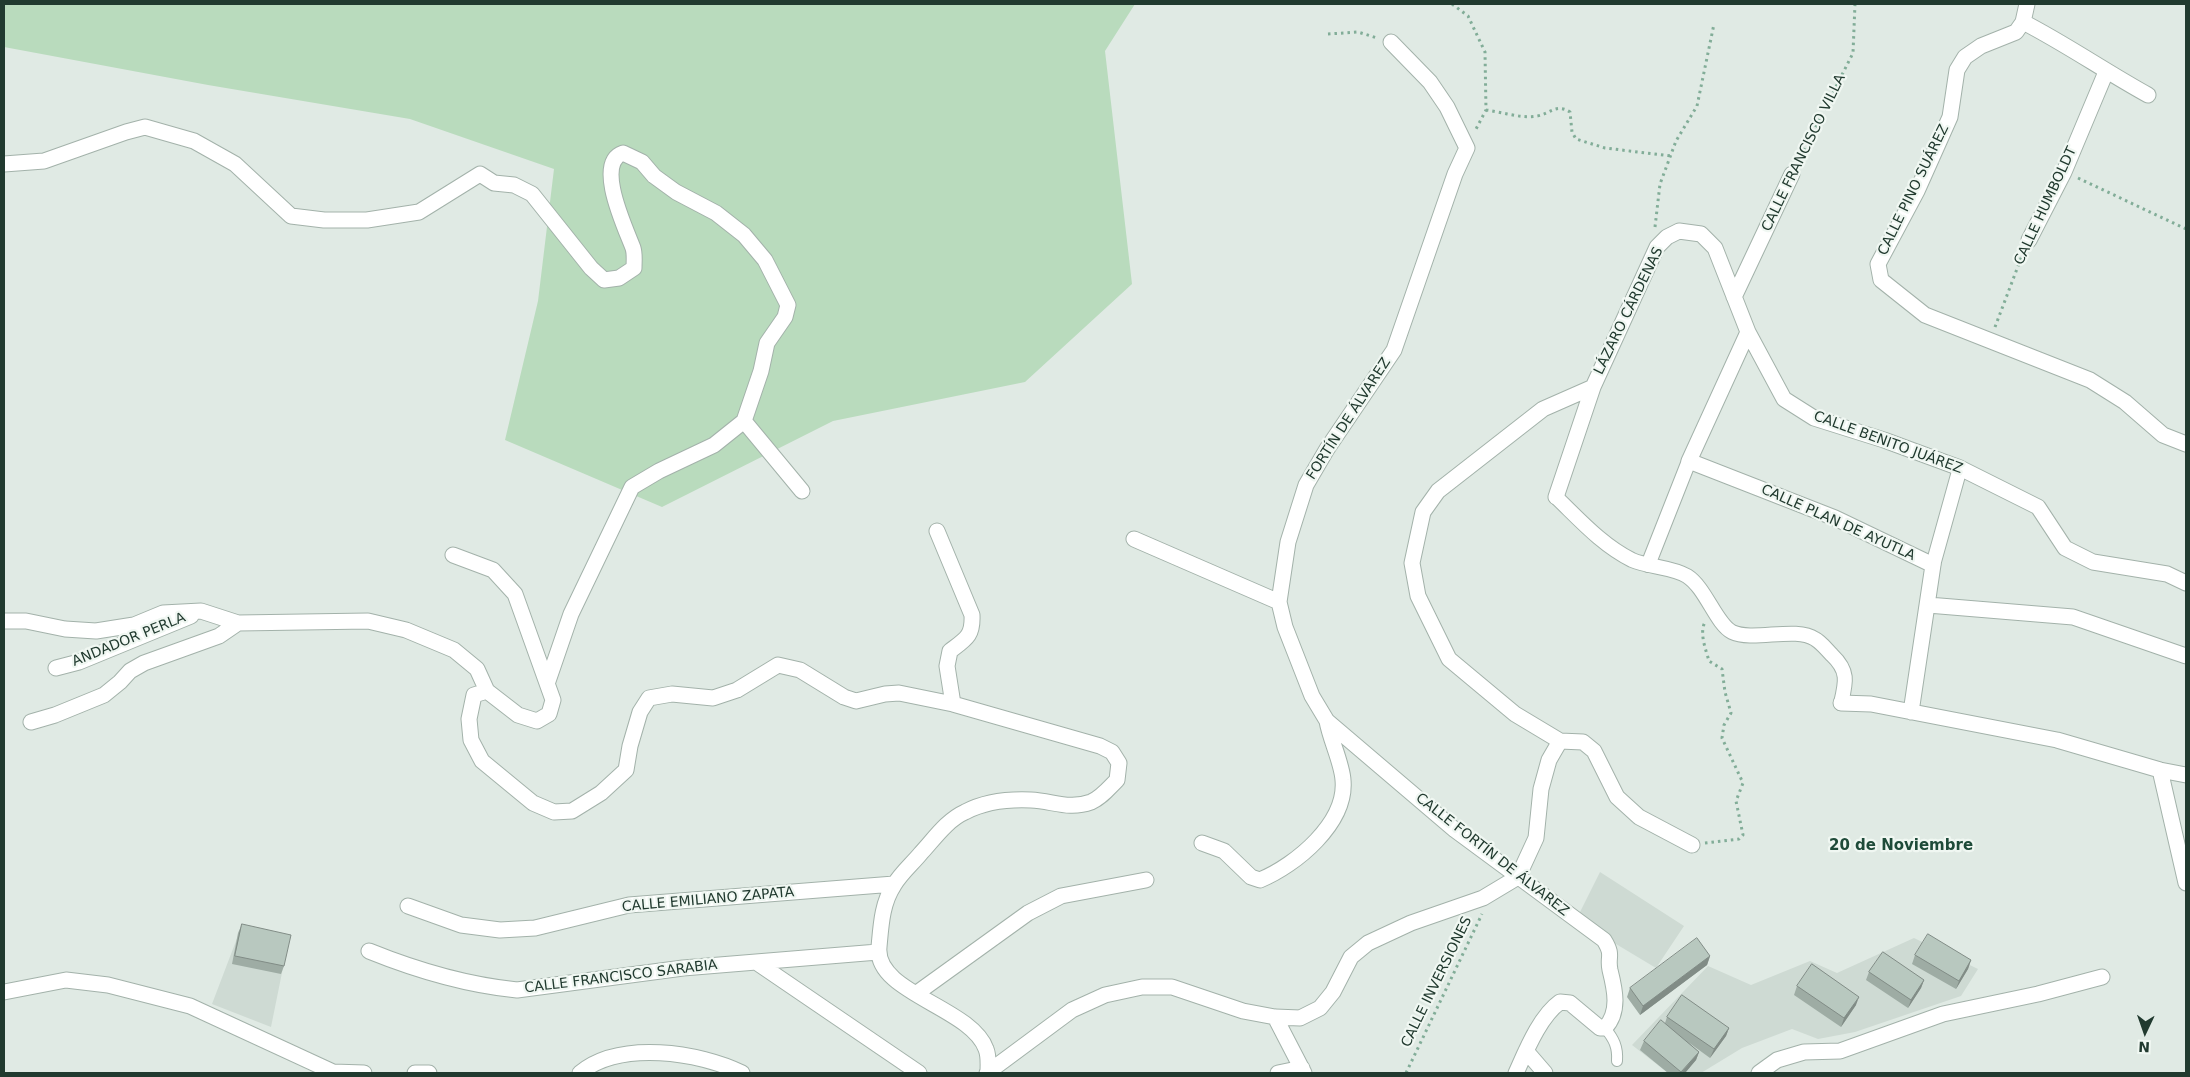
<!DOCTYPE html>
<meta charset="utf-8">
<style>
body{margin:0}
#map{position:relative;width:2190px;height:1077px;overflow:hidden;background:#e0eae4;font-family:"DejaVu Sans",sans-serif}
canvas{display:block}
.frame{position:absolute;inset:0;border:5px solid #213a2f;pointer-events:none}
.north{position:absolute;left:2120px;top:1007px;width:50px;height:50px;-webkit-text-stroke:4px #f0f7f2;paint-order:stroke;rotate:183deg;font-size:14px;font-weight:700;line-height:20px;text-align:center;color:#213a2f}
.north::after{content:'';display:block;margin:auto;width:18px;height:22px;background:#213a2f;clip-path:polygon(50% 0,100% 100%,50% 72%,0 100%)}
</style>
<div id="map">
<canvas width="2190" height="1077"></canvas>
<div class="frame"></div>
<div class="north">N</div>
</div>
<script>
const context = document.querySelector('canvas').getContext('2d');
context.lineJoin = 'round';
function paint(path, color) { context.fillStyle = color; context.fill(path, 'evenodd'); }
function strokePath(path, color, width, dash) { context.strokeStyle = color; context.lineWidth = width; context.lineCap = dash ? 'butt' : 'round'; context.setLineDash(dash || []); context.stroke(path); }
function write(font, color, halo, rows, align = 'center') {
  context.font = font + ' "DejaVu Sans",sans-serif'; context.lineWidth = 4.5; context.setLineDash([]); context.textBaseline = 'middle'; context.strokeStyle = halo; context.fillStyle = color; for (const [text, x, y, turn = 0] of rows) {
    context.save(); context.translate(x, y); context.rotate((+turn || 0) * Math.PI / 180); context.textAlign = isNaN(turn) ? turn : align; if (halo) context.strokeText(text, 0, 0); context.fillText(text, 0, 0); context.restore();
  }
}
const built = new Path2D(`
 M 1600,872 L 1684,926 L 1656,968 L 1576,920 Z
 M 239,933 L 288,943 L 271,1027 L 212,1004 Z
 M 1914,938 L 1978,969 L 1961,996 L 1855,1032 L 1818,1039 L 1792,1029 L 1742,1048 L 1701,1073 L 1668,1073 L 1632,1045 L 1708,966 L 1751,985 L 1810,961 L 1837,973 Z`);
const green = new Path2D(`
 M 4,4 L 1135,4 L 1105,51 L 1132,284 L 1025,382 L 833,421 L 662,507 L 505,440 L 538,301 L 554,169 L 410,119 L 208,85 L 4,47 Z`);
const path = new Path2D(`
 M 1452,4 L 1468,16 L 1485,52 L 1486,110 L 1475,131
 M 1328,34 L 1358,32 L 1377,38
 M 1486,110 C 1502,112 1522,119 1537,116 C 1550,114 1556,103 1570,112 L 1572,132 L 1576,139 L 1605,148 L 1671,156
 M 1798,162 L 1853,53 L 1855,4
 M 2078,178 L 2186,229
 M 1655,227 L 1660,184 L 1676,141 L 1697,106 L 1714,24
 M 1995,327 L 2023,253
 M 1705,843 L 1739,839 L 1743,835 L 1736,801 L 1743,783 L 1722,738 L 1724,725 L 1731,713 L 1725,692 L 1722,669 L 1709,661 C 1706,650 1699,633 1705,622
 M 1406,1073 L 1482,914`);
const service = new Path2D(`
 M 1605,1028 C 1614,1039 1618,1047 1617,1061`);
const pedestrian = new Path2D(`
 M 1556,497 C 1580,520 1602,545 1632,560 C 1648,567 1673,567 1687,576 C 1706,588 1716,624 1732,632 C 1753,642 1796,626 1815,639 C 1821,642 1827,650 1832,655 C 1849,671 1846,682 1841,703
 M 1648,565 L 1689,461
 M 1933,565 L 1960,468`);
const minor = new Path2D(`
 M 2027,4 L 2023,22 L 2016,32 L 1981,46 L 1965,57 L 1957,70 L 1950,117 L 1917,191 L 1878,264 L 1881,280 L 1925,315 L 2090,380 L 2125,402 L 2163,435 L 2186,444
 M 2023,22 C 2066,44 2106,72 2148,95
 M 1391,42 L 1430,82 L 1447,107 L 1467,148 L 1455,174 L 1394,350 L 1327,449 L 1306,485 L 1288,542 L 1279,602 L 1285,627 L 1312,696 L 1327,721 L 1455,830 L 1604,940 C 1614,956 1607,956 1610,970 C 1615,990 1620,1012 1605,1028 L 1600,1028 L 1570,1003 L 1560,1002 C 1540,1016 1526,1051 1516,1073
 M 4,164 L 44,161 L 126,132 L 145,127 L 194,141 L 235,164 L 291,216 L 324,220 L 367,220 L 419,212 L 480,174 L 494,183 L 514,185 L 532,194 L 591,268 L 604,280 L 619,278 L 634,268 C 634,261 635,254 633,248 C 626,229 594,163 623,153 L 642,162 L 654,176 L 676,192 L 716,213 L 744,235 L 765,260 L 788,305 L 785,317 L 767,343 L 761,371 L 744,421 L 714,445 L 659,471 L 632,487 L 571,614 L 548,681
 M 2029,240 L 2064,172 L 2106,72
 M 1734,297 L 1792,174
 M 1748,332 L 1689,461 L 1835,518 L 1933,565 L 1911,712
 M 1593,387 L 1543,409 L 1438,491 L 1423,512 L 1412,563 L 1418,596 L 1449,659 L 1515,714 L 1560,741 L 1583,742 L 1594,751 L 1617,797 L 1639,817 L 1692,845
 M 744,421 L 802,491
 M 1556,497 L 1593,387 L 1657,247 L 1667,237 L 1679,231 L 1701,234 L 1715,248 L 1748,332 L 1784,399 L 1814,418 L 1884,440 L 1960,468 L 2038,507 L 2065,548 L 2093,562 L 2167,574 L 2186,583
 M 937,531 L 972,615 C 973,636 966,639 950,651 L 947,666 L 953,704
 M 1134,539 L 1279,602
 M 453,555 L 493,570 L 515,594 L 553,700 L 549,714 L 537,721 L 518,715 L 487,691 L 474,695 L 469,719 L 471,740 L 482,761 L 533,803 L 554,812 L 572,811 L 601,793 L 626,770 L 630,746 L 640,712 L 649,698 L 672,694 L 713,698 L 737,690 L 778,665 L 800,670 L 844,697 L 856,701 L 885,694 L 899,693 L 953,704 L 1100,746 L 1112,752 L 1119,763 L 1117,780 C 1109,788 1101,798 1091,802 C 1069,810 1053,801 1031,800 C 1009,799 984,802 965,812 C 947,820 934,839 921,853 C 913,863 901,873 894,885 C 882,903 881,925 879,947 C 874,993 971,1007 986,1049 C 989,1056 988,1065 988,1072
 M 1928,605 L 2073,617 L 2186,656
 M 4,621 L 26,621 L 65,629 L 96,631 L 134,625 L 163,613 L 201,611 L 238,623 L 368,621 L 406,630 L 454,650 L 477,669 L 487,691
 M 56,668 L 79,662 L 191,616
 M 1841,703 L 1871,704 L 2057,740 L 2160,770 L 2186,775
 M 31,722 L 55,715 L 104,695 L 120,682 L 130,671 L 144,663 L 219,636 L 238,623
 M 2160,770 L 2186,883
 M 1202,843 L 1224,851 L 1251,877 L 1260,880 C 1296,865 1347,823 1343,780 C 1342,763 1330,739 1327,721
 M 408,906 L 461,925 L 500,930 L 535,928 L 629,905 L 894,884
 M 369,951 C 416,970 467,985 517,990 L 683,968 L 878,952
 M 756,962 L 919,1073
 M 4,992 L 66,980 L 108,985 L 190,1006 L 333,1072 L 364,1073
 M 917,993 L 1028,913 L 1061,896 L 1146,880
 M 1275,1017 L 1304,1073
 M 1526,1051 L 1545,1073
 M 415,1073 L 429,1073
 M 580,1073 C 620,1040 699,1052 742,1073
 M 987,1073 L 1072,1010 L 1105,995 L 1142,987 L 1172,987 L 1243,1011 L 1275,1017 L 1300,1018 L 1320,1008 L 1333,992 L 1351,957 L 1368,943 L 1411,923 L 1483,898 L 1518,877 L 1536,838 L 1541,789 L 1549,760 L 1560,741
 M 1278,1073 L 1302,1068
 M 1759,1073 L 1777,1060 L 1804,1052 L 1840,1051 L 1943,1014 L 2038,994 L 2102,977`);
const wall = new Path2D(`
 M 242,924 L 284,966 L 281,974 L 232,964 L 238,933 Z
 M 1915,955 L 1971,960 L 1968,969 L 1956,989 L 1912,964 Z
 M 1710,956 L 1707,965 L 1640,1015 L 1627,997 L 1630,988 Z
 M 1869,972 L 1924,980 L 1921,988 L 1908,1008 L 1866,980 Z
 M 1797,986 L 1856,1005 L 1841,1027 L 1794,995 Z
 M 1667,1017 L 1729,1028 L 1726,1036 L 1710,1058 L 1688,1042 L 1699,1052 L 1696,1060 L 1685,1073 L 1668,1073 L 1640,1050 L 1644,1041 L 1665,1023 Z`);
const shadedWall = new Path2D(`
 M 1710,956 L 1707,965 L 1640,1015 L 1643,1006 Z
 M 1971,960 L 1968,969 L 1956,989 L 1959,981 Z
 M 1924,980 L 1921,988 L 1908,1008 L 1911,1000 Z
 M 1859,997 L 1856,1005 L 1841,1027 L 1844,1018 Z
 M 1729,1028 L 1726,1036 L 1710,1058 L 1714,1049 Z
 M 1699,1052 L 1696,1060 L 1685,1073 L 1681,1073 Z`);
const building = new Path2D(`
 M 242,924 L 291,935 L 284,966 L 235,956 Z
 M 1928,934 L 1971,960 L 1959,981 L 1915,955 Z
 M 1697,938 L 1710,956 L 1643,1006 L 1630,988 Z
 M 1883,952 L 1924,980 L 1911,1000 L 1869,972 Z
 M 1812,964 L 1859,997 L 1844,1018 L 1797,986 Z
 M 1682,995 L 1729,1028 L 1714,1049 L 1667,1017 Z
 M 1661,1020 L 1699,1052 L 1681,1072 L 1644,1041 Z`);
const streetNames = [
 ["CALLE FRANCISCO VILLA",1804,153,-64],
 ["CALLE PINO SUÁREZ",1914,190,-64],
 ["CALLE HUMBOLDT",2046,206,-65],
 ["LÁZARO CÁRDENAS",1629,311,-64],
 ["FORTÍN DE ÁLVAREZ",1349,419,-57],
 ["CALLE BENITO JUÁREZ",1888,443,20],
 ["CALLE PLAN DE AYUTLA",1838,523,24],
 ["ANDADOR PERLA",129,640,-22],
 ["CALLE FORTÍN DE ÁLVAREZ",1492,855,38],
 ["CALLE EMILIANO ZAPATA",708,900,-5],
 ["CALLE FRANCISCO SARABIA",621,977,-7],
 ["CALLE INVERSIONES",1437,982,-64]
];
const neighbourhoodNames = [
 ["20 de Noviembre",1901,846]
];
paint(built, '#cedad3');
paint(green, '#b9dbbd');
strokePath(service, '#a3b2aa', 12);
strokePath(pedestrian, '#a3b2aa', 16);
strokePath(minor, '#a3b2aa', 17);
strokePath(path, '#82ad98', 3, [2.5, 4]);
strokePath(service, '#fff', 10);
strokePath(pedestrian, '#fff', 14);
strokePath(minor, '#fff', 15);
paint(wall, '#9eaca4');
paint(shadedWall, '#818c86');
paint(building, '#b8c8bf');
strokePath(building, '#818c86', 1);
write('14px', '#213a2f', '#f0f7f2', streetNames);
write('bold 15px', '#1e4b39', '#f0f7f2', neighbourhoodNames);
</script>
